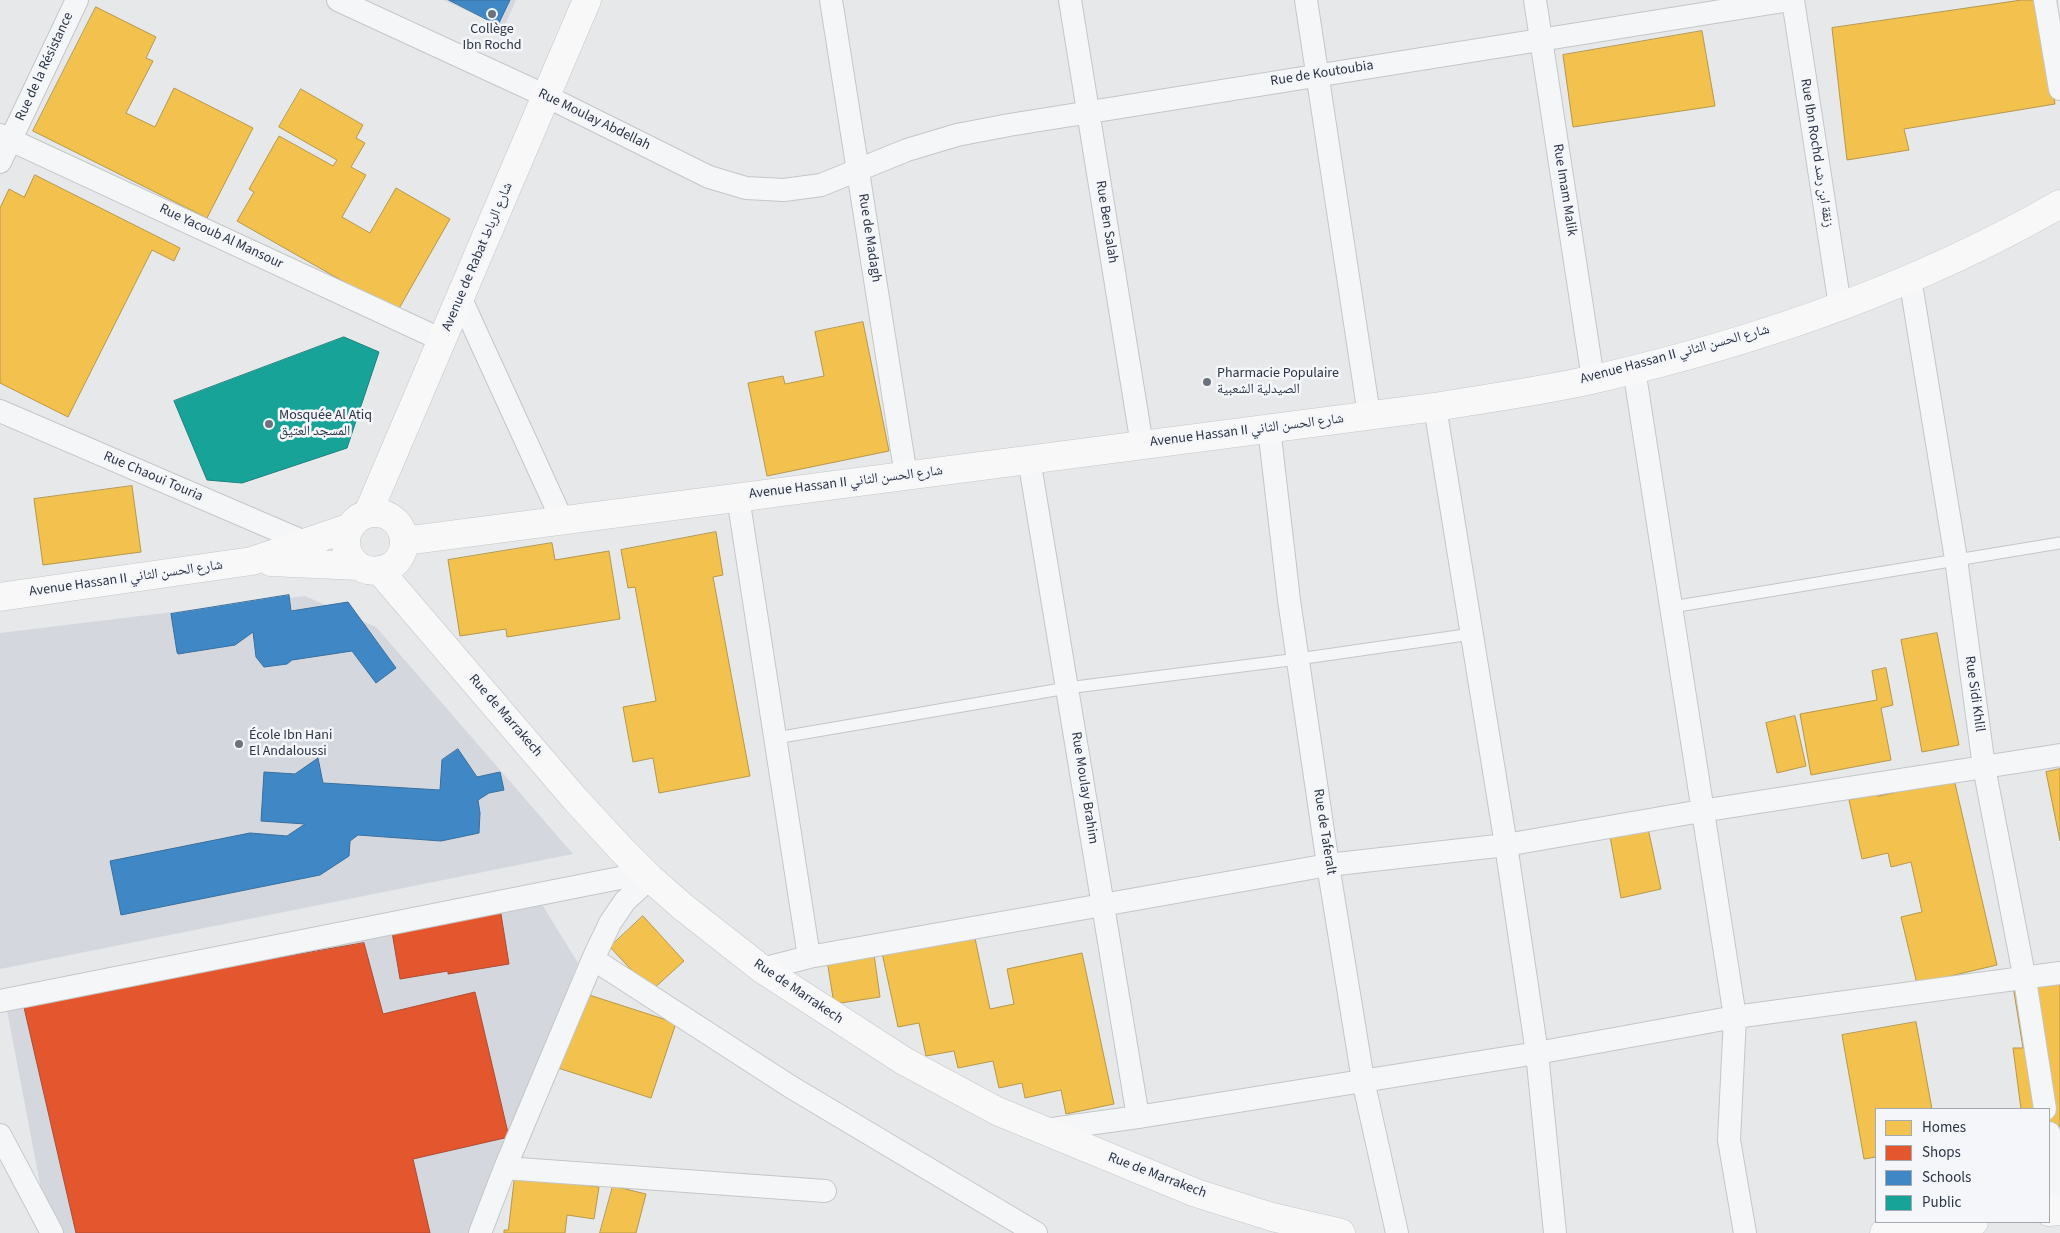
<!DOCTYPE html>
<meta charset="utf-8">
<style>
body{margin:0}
#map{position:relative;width:2060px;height:1233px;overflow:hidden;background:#e6e8ea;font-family:"Source Sans 3",sans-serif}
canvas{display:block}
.legend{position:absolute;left:1875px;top:1108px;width:175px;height:115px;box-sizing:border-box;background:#f4f6f9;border:1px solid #a4a8b1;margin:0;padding:6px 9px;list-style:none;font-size:15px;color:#2b3445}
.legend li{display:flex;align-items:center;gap:10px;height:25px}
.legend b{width:25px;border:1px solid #a4a8b1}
</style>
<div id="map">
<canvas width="2060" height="1233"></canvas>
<ul class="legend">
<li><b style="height:14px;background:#f2c14e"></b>Homes</li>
<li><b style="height:14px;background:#e4572e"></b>Shops</li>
<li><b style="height:14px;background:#3f88c5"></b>Schools</li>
<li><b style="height:14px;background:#17a398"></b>Public</li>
</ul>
</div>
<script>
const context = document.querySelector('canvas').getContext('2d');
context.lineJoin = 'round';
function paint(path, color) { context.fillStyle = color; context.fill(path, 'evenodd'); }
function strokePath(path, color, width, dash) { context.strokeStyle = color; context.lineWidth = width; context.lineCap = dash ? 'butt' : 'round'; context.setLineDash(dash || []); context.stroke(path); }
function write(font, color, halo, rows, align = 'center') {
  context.font = font + ' "Source Sans 3","Noto Naskh Arabic",sans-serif'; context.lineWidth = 5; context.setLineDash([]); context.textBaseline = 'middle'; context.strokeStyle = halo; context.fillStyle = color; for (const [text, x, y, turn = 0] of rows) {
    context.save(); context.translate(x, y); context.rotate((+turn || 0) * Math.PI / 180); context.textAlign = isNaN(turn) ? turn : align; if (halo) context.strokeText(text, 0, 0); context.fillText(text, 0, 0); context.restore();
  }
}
const built = new Path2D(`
 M 443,0 L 516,0 L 504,27 Z
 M 305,596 L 376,627 L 573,854 L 0,969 L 0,633 Z
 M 535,893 L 578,963 L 468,1233 L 52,1233 L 48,1226 L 6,1005 Z`);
const homes = new Path2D(`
 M 2022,0 L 2038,0 L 2055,104 L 1904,129 L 1909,150 L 1847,160 L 1832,28 Z
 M 96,7 L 156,37 L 146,58 L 153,61 L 126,113 L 155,127 L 174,88 L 253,128 L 207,218 L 33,131 Z
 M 1702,31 L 1715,106 L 1573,127 L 1563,55 Z
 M 301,89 L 363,125 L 356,138 L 365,143 L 351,167 L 366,175 L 342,217 L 370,233 L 396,188 L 450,219 L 397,312 L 237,221 L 254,192 L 249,189 L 279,136 L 333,166 L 337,160 L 279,127 Z
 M 35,175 L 180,248 L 174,261 L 152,250 L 68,417 L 0,383 L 0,208 L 9,189 L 24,197 Z
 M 863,322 L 889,451 L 767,476 L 748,383 L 783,376 L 785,384 L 824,376 L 815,332 Z
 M 132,486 L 141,552 L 43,565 L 34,499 Z
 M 716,532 L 723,575 L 713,577 L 750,776 L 659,793 L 653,758 L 633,762 L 623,707 L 656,701 L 635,587 L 628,588 L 621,550 Z
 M 552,543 L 555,560 L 609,551 L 620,619 L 507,637 L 506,629 L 460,636 L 448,560 Z
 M 1937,633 L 1959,745 L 1922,752 L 1901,640 Z
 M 1886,668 L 1893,705 L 1881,708 L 1891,760 L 1811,775 L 1800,714 L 1877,700 L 1872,671 Z
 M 1795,716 L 1806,766 L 1777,773 L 1766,723 Z
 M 2060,769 L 2060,841 L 2046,772 Z
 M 1954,779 L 1997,965 L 1917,984 L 1901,917 L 1922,912 L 1911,862 L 1891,867 L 1888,853 L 1862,859 L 1849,800 L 1877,793 L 1878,796 Z
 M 1648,828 L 1661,889 L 1621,898 L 1610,836 Z
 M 643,916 L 684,961 L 651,991 L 610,947 Z
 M 973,929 L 990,1009 L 1014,1004 L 1007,969 L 1082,953 L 1114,1104 L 1066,1114 L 1061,1090 L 1025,1098 L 1022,1083 L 999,1088 L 993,1061 L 958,1068 L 954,1051 L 926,1056 L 919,1023 L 898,1027 L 881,948 Z
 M 873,947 L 880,997 L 834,1004 L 826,954 Z
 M 2060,978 L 2060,1187 L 2049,1190 L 2049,1109 L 2021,1109 L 2013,1048 L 2023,1048 L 2013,986 Z
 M 583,993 L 676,1023 L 651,1098 L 558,1068 Z
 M 1916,1022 L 1932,1109 L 1876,1109 L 1876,1157 L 1864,1159 L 1842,1035 Z
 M 515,1176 L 599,1187 L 594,1219 L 567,1215 L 565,1233 L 504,1233 L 504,1230 L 508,1230 Z
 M 613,1186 L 646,1194 L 636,1233 L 600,1233 Z`);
const shops = new Path2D(`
 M 500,908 L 509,964 L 448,974 L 448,971 L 400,979 L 392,932 Z
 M 364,943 L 383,1014 L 475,992 L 509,1137 L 413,1159 L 430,1233 L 76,1233 L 23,1003 Z`);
const schools = new Path2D(`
 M 449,0 L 510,0 L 498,25 Z
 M 289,595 L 291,611 L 348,602 L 396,668 L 376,683 L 352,651 L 292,660 L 287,664 L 264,667 L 256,657 L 253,632 L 235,645 L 178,654 L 177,652 L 171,614 Z
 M 458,749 L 477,777 L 500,772 L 504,790 L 489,793 L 478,800 L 480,813 L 479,833 L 441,841 L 358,835 L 350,841 L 349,856 L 320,875 L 121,915 L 110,861 L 250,833 L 287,836 L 305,824 L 261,821 L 264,772 L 295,774 L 318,758 L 323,783 L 440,790 L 442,760 Z`);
const public = new Path2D(`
 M 344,337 L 379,352 L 347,448 L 242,483 L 207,480 L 174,401 Z`);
const lane = new Path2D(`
 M 1672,607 L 2060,543
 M 776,738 L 1067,688 L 1298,659 L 1472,634`);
const street = new Path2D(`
 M 338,0 L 546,96 L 709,177 L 746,188 L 784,190 L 821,185 L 907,150 L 957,135 L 1009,125 L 1790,0
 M 831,0 L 906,476
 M 1070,0 L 1142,445
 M 1306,0 L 1369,415
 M 1535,0 L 1593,379
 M 1793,0 L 1840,306
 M 2045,0 L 2060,89
 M 0,135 L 442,340
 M 0,162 L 77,0
 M 1910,278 L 1956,559 L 1984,767 L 2025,980 L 2045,1109
 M 460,297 L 562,520
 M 1634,369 L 1735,1017 L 1729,1140 L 1745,1233
 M 1435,407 L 1506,845 L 1537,1053 L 1555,1233
 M 0,411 L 307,543
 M 1269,428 L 1289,600 L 1328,865 L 1363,1080 L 1397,1233
 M 1029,459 L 1138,1117
 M 738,497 L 809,957
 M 593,959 L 791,1087 L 1036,1233
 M 762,969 L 809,957 L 1328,865 L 1506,845 L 1701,811 L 2060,755
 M 0,1001 L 645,873
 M 1045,1130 L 1138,1117 L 1537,1053 L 1735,1017 L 2060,973
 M 2049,1133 L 2060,1204
 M 0,1135 L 52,1233
 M 505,1168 L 825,1191
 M 480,1233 L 505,1168 L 593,959 L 610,923 L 625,901 L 650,878`);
const secondary = new Path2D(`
 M346 542a29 29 0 1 1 58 0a29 29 0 1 1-58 0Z
 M 368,513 L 587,0
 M 404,541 L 1435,407 C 1488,398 1543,391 1595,379 C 1756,342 1916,287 2060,204
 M 271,562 L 359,566
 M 379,570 L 575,799 L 621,849 L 650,878 L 683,907 L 762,969 L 904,1061 L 997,1111 L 1196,1193 L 1272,1217 L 1341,1233
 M 0,597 L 252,561 L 348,528
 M 2049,1212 L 2060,1211
 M 1884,1233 L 1974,1222`);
const markers = [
 [492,14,5,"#6c737f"],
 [1207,382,5,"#6c737f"],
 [269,424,5,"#6c737f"],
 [239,744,5,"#6c737f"]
];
const poiNames = [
 ["Collège",492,30,"center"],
 ["Ibn Rochd",492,46,"center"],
 ["Pharmacie Populaire",1217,374],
 ["الصيدلية الشعبية",1217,390],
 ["Mosquée Al Atiq",279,416],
 ["المسجد العتيق",279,432],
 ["École Ibn Hani",249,736],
 ["El Andaloussi",249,752]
];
const streetNames = [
 ["Rue de la Résistance",45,67,-65],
 ["Rue de Koutoubia",1322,74,-9],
 ["Rue Moulay Abdellah",594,120,26],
 ["Rue Ibn Rochd زنقة ابن رشد",1816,153,81],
 ["Rue Imam Malik",1564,190,81],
 ["Rue Ben Salah",1106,222,81],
 ["Rue Yacoub Al Mansour",221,237,25],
 ["Rue de Madagh",869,238,81],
 ["Avenue de Rabat شارع الرباط",478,257,-67],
 ["Avenue Hassan II شارع الحسن الثاني",1675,355,-15],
 ["Avenue Hassan II شارع الحسن الثاني",1247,431,-7],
 ["Rue Chaoui Touria",153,477,23],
 ["Avenue Hassan II شارع الحسن الثاني",846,483,-7],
 ["Avenue Hassan II شارع الحسن الثاني",126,579,-8],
 ["Rue Sidi Khlil",1974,694,82],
 ["Rue de Marrakech",505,716,49],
 ["Rue Moulay Brahim",1084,788,81],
 ["Rue de Taferalt",1324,832,81],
 ["Rue de Marrakech",798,992,34],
 ["Rue de Marrakech",1157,1176,21]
];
paint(built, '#d4d7dd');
paint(homes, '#f2c14e');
strokePath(homes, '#b6974b', 1);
paint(shops, '#e4572e');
strokePath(shops, '#ac4c35', 1);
paint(schools, '#3f88c5');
strokePath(schools, '#396f9f', 1);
paint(public, '#17a398');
strokePath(public, '#1d827f', 1);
strokePath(lane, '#c4c6c8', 13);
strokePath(street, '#c4c6c8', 24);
strokePath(secondary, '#c4c6c8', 29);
strokePath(lane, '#f5f6f7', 11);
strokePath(street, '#f5f6f7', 22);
strokePath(secondary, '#f8f8f8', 28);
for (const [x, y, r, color] of markers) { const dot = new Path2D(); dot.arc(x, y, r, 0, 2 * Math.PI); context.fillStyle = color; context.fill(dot); strokePath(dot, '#f4f6f9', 2); }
write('14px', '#2b3445', '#f4f6f9', poiNames, 'left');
write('14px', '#2b3445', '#f4f6f9', streetNames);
</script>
